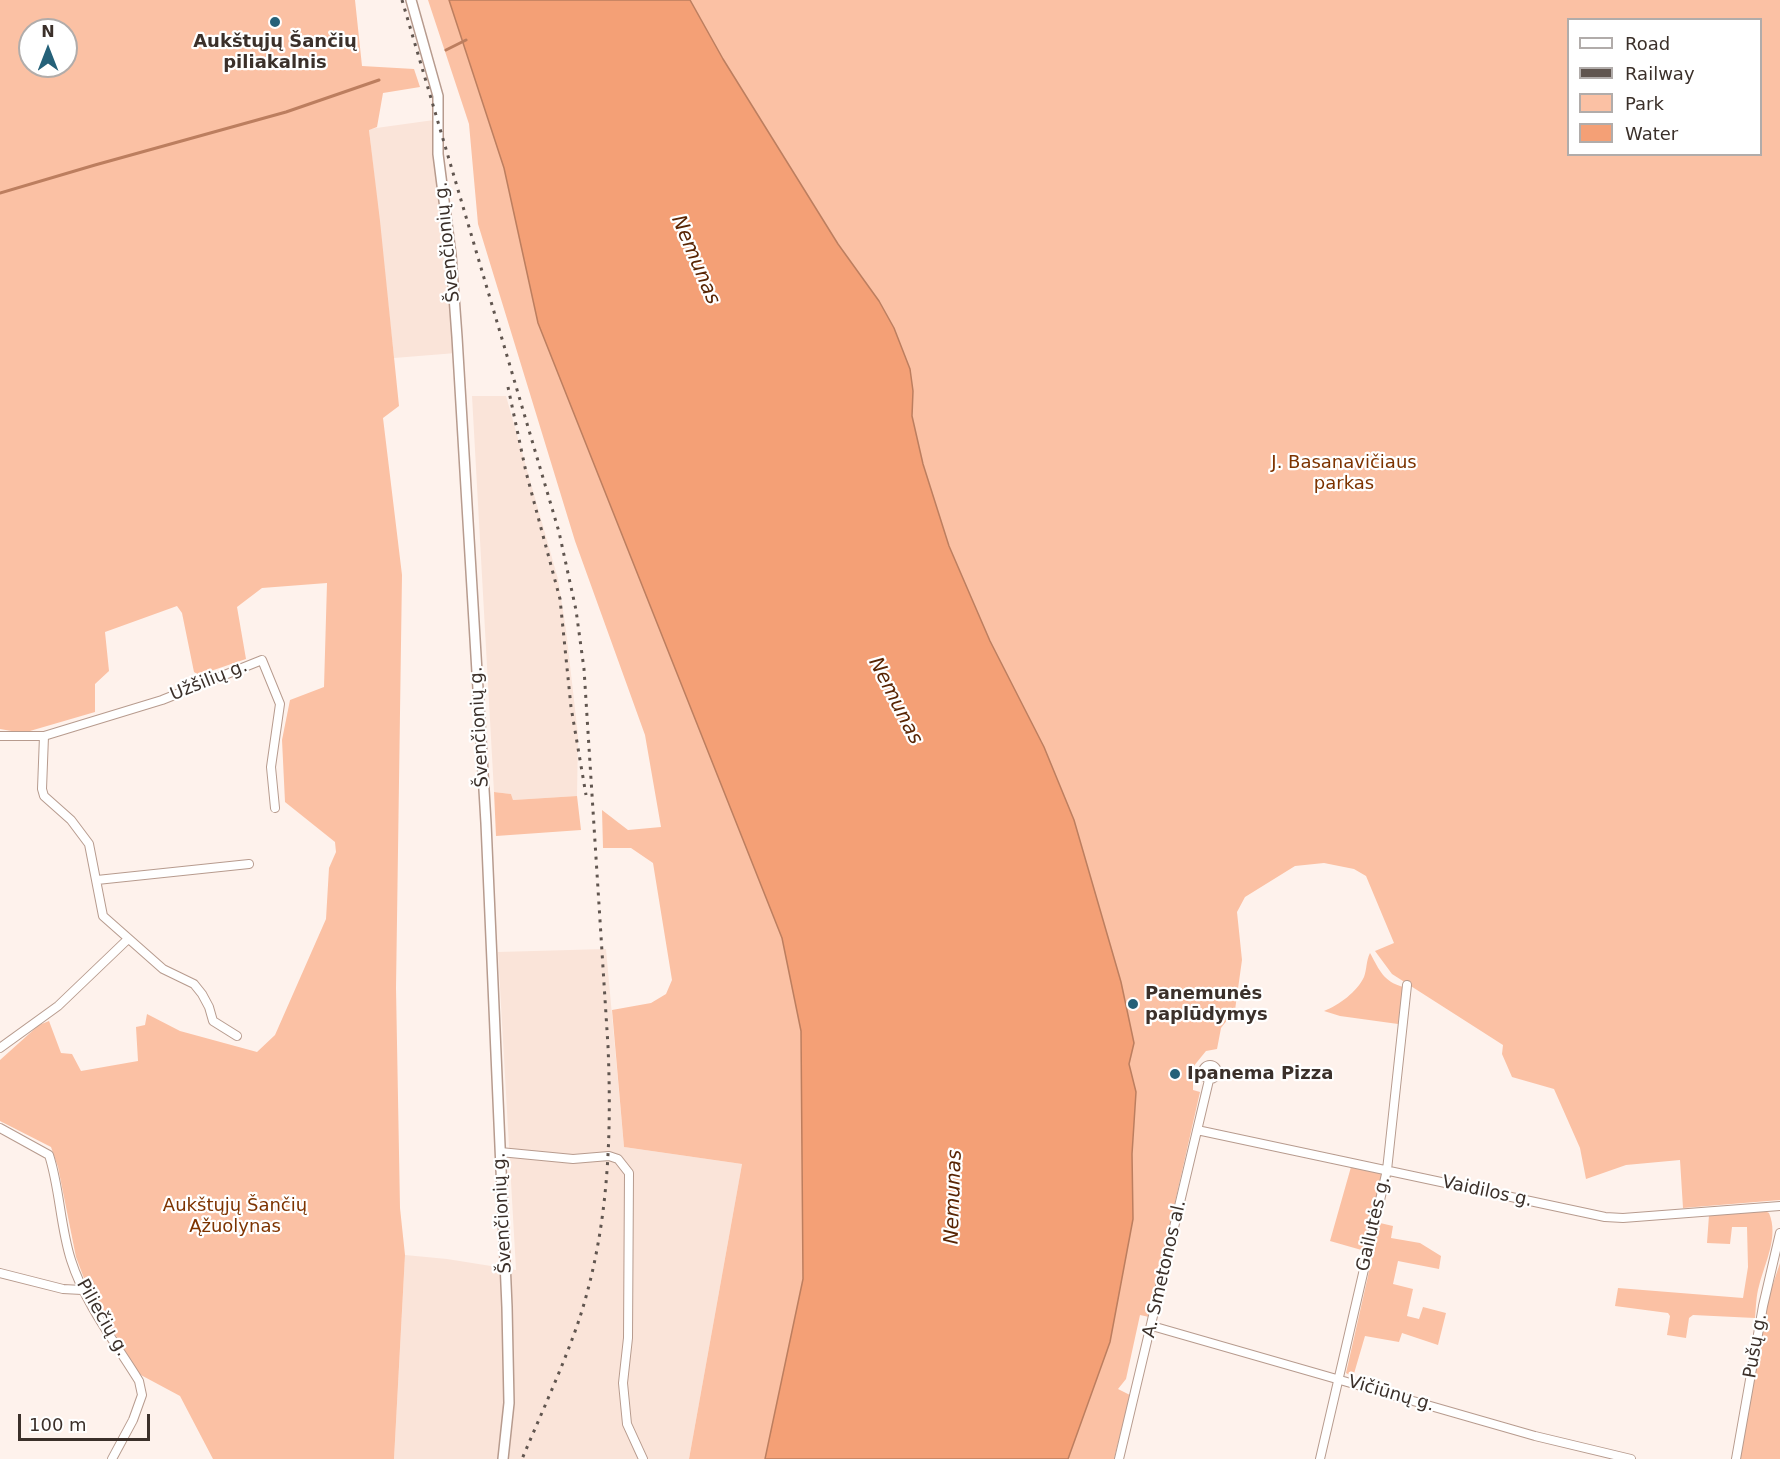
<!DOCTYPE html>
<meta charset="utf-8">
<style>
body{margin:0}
#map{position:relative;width:1780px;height:1459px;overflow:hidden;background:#fef2ec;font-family:"DejaVu Sans",sans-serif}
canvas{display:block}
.legend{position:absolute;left:1567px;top:18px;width:195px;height:138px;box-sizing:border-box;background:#fff;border:2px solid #b1acaa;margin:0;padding:8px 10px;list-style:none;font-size:18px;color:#3b302a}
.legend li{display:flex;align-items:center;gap:12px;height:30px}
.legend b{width:30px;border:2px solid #b1acaa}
.north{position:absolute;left:18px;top:18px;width:60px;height:60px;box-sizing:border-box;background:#fff;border:2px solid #b1acaa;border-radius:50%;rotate:0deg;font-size:16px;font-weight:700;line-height:24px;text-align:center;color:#3b302a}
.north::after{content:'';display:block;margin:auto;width:21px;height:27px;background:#256179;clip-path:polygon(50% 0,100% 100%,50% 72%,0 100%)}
.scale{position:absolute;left:18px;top:1414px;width:132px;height:27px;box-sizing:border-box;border:3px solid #3b302a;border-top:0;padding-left:8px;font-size:18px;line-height:21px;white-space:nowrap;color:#3b302a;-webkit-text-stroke:4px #fff;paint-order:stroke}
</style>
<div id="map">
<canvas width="1780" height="1459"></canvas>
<ul class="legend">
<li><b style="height:8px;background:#fff"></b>Road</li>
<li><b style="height:8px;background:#60554f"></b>Railway</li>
<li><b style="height:16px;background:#fbc1a4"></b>Park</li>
<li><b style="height:16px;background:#f4a076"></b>Water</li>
</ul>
<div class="north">N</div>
<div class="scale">100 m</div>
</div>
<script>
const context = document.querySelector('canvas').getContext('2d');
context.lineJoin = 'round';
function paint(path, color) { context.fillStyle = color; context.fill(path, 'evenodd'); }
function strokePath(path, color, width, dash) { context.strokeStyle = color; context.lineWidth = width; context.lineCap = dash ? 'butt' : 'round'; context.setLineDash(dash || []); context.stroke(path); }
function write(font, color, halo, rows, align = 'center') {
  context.font = font + ' "DejaVu Sans",sans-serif'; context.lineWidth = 4.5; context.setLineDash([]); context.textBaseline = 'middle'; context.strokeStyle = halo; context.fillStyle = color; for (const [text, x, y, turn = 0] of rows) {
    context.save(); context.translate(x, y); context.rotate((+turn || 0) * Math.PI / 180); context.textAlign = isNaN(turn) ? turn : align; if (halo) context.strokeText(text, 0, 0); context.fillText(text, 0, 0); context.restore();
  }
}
const built = new Path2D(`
 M 434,120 L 432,136 L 446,247 L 456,353 L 394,358 L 369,129 Z
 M 472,396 L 506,396 L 558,579 L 566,630 L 578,735 L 577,796 L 513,800 L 511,794 L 494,792 Z
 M 606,949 L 624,1147 L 742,1164 L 689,1459 L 394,1459 L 405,1255 L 447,1259 L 516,1270 L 498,952 Z`);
const green = new Path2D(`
 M 0,0 L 355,0 L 362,66 L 414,69 L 420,87 L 383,93 L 377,127 L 369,130 L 380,221 L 399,406 L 383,418 L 402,575 L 396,988 L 400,1208 L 405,1255 L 394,1459 L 213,1459 L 180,1396 L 139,1374 L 88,1289 L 76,1257 L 58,1167 L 51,1147 L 0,1121 L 0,1060 L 39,1025 L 49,1021 L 61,1053 L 72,1054 L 81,1071 L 138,1061 L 136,1027 L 145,1025 L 147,1014 L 180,1031 L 257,1052 L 275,1035 L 326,919 L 329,868 L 336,852 L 335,842 L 285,802 L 282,740 L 290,700 L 324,687 L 327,583 L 262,588 L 237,607 L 246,659 L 199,675 L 194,672 L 182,613 L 177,606 L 105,632 L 109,671 L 95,684 L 95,712 L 23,733 L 0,729 ZM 30,30 L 66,30 L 66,66 L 30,66 Z
 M 428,0 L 449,0 L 504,168 L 538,323 L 782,938 L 801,1031 L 803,1279 L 765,1459 L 689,1459 L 742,1164 L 624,1147 L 612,1010 L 651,1003 L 666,994 L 672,980 L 653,863 L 631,848 L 603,848 L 602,810 L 628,830 L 661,827 L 645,735 L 575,541 L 478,224 L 469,124 Z
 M 690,0 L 1780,0 L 1780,1200 L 1683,1208 L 1680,1160 L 1626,1165 L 1586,1179 L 1580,1148 L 1554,1089 L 1512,1077 L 1502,1054 L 1503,1045 L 1392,974 L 1375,951 L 1394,943 L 1366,876 L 1354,869 L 1324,863 L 1295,866 L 1245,897 L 1237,912 L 1242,960 L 1235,1010 L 1221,1028 L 1217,1049 L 1206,1051 L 1193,1067 L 1193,1090 L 1200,1092 L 1149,1317 L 1140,1315 L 1126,1379 L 1118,1389 L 1130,1395 L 1114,1459 L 1068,1459 L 1110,1342 L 1132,1154 L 1136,1093 L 1129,1064 L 1134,1043 L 1121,982 L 1074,820 L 1044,747 L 990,641 L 949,546 L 923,464 L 912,416 L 913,391 L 894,328 L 879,301 L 838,244 L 723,59 ZM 1568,20 L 1760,20 L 1760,154 L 1568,154 Z
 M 494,792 L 511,794 L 513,800 L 577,796 L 581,830 L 496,836 Z
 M 1370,953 C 1380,971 1383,981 1403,987 L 1398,1024 L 1340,1016 L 1324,1011 C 1339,1005 1357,992 1364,977 C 1367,969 1366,961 1370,953 Z
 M 1351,1167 L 1382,1173 L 1365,1251 L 1330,1241 Z
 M 1765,1211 L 1769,1213 C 1779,1237 1765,1262 1759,1286 C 1756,1296 1756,1308 1755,1318 L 1693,1315 L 1689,1318 L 1686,1338 L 1667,1335 L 1670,1316 L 1668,1313 L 1615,1306 L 1618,1288 L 1743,1298 L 1748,1267 L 1747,1227 L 1732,1227 L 1730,1244 L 1707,1243 L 1709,1215 Z
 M 1380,1223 L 1393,1226 L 1391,1238 L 1420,1243 L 1441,1256 L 1439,1269 L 1398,1261 L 1393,1284 L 1413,1289 L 1407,1316 L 1419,1319 L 1423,1307 L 1446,1313 L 1438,1345 L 1402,1333 L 1399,1342 L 1365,1336 L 1353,1377 L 1346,1373 Z
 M 1780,1263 L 1780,1459 L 1739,1459 L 1766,1305 Z`);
const water = new Path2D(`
 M 449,0 L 690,0 L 723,59 L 838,244 L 879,301 L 894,328 L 910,369 L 913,391 L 912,416 L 923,464 L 949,546 L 990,641 L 1044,747 L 1074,820 L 1121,982 L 1134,1043 L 1129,1064 L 1136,1092 L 1132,1154 L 1133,1219 L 1110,1342 L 1068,1459 L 765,1459 L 803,1279 L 801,1031 L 782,938 L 538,323 L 504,168 Z`);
const stream = new Path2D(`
 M 446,50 L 466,40
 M 0,193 L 95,165 L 286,112 L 379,80`);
const minor = new Path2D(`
 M 0,736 L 44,736 L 162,700 L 262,660 L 280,704 L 271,767 L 275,808
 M 44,736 L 42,789 L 44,796 L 71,820 L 89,844 L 103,916 L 163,969 L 194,984 L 202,994 L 209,1007 L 213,1021 L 237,1036
 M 97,880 L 249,864
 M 0,1048 L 58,1006 L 128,939
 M1203 1072a7 7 0 1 1 14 0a7 7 0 1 1-14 0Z
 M 0,1128 L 49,1155 C 60,1189 60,1226 71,1260 C 85,1304 115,1342 139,1381 L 142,1395 L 133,1420 L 112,1459
 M 1197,1130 L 1605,1217 L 1623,1218 L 1780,1206
 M 500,1152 L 573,1159 L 609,1156 L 618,1159 L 629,1173 L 628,1338 L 623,1383 L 627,1424 L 643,1459
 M 0,1273 L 63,1289 L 82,1290
 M 1152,1326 L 1535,1436 L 1631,1459
 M 1119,1459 L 1209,1080
 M 1320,1459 L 1387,1170 L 1407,985
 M 1736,1459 L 1763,1306 L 1780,1233`);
const tertiary = new Path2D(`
 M 411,0 L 438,96 L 438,154 L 451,255 L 457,337 L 486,823 L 507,1307 L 509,1403 L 503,1459`);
const rail = new Path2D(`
 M 402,0 L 559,532 L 576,610 L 584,669 L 608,1046 C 612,1140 608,1233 578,1323 C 562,1369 541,1414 522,1459
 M 508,387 L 526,472 L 560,599 L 571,707 L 586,795`);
const markers = [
 [275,22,6,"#256179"],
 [1133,1004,6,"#256179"],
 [1175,1074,6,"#256179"]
];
const poiNames = [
 ["Aukštųjų Šančių",275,42,"center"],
 ["piliakalnis",275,63,"center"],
 ["Panemunės",1145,994],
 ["paplūdymys",1145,1015],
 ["Ipanema Pizza",1187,1074]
];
const streetNames = [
 ["Švenčionių g.",448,242,-96],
 ["Užšilių g.",209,681,-22],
 ["Švenčionių g.",480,727,-93],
 ["Vaidilos g.",1487,1192,12],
 ["Švenčionių g.",503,1213,-93],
 ["Gailutės g.",1374,1224,-77],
 ["A. Smetonos al.",1165,1269,-77],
 ["Piliečių g.",102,1318,60],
 ["Pušų g.",1756,1346,-80],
 ["Vičiūnų g.",1391,1394,16]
];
const parkNames = [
 ["J. Basanavičiaus",1344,463],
 ["parkas",1344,484],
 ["Aukštųjų Šančių",235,1206],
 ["Ąžuolynas",235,1227]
];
const waterNames = [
 ["Nemunas",695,260,67],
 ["Nemunas",895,701,63],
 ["Nemunas",954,1197,-88]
];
paint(built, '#fae4d9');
paint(green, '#fbc1a4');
paint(water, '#f4a076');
strokePath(water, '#bc7e5f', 1.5);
strokePath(stream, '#bc7e5f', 3);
strokePath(minor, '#b79b8e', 10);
strokePath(tertiary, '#b79b8e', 12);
strokePath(minor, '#fff', 8);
strokePath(tertiary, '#fff', 9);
strokePath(rail, '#60554f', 3, [3, 6]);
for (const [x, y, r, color] of markers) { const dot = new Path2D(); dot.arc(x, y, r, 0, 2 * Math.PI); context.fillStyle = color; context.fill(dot); strokePath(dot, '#fff', 2); }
write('bold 18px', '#3b302a', '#fff', poiNames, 'left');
write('18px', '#3b302a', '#fff', streetNames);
write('18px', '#7d3300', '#fff', parkNames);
write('italic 20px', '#592504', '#fff', waterNames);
</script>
